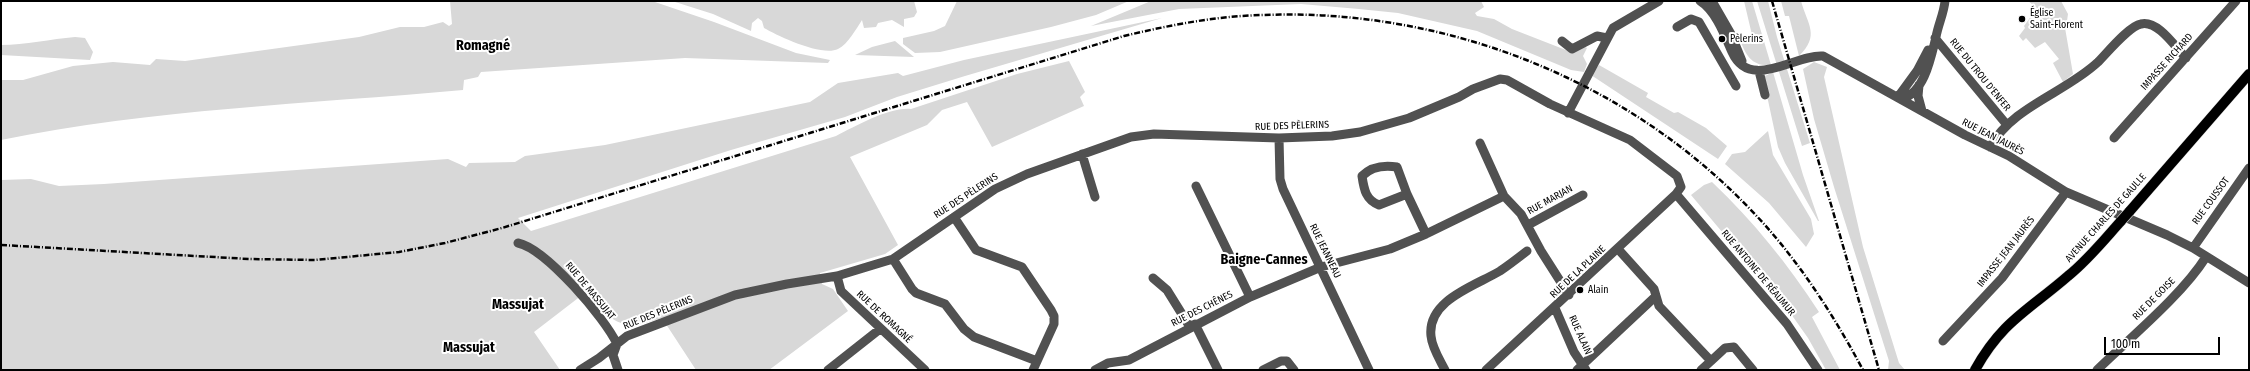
<!DOCTYPE html>
<meta charset="utf-8">
<style>
body{margin:0}
#map{position:relative;width:2250px;height:371px;overflow:hidden;background:#fff;font-family:"Fira Sans Condensed",sans-serif}
canvas{display:block}
.frame{position:absolute;inset:0;border:2px solid #000;pointer-events:none}
.scale{position:absolute;left:2104px;top:337px;width:116px;height:18px;box-sizing:border-box;border:2px solid #000;border-top:0;padding-left:5px;font-size:12px;line-height:14px;white-space:nowrap;color:#000;-webkit-text-stroke:3px #fff;paint-order:stroke}
</style>
<div id="map">
<canvas width="2250" height="371"></canvas>
<div class="frame"></div>
<div class="scale">100 m</div>
</div>
<script>
const context = document.querySelector('canvas').getContext('2d');
context.lineJoin = 'round';
function paint(path, color) { context.fillStyle = color; context.fill(path, 'evenodd'); }
function strokePath(path, color, width, dash) { context.strokeStyle = color; context.lineWidth = width; context.lineCap = dash ? 'butt' : 'round'; context.setLineDash(dash || []); context.stroke(path); }
function write(font, color, halo, rows, align = 'center') {
  context.font = font + ' "Fira Sans Condensed",sans-serif'; context.lineWidth = 4; context.setLineDash([]); context.textBaseline = 'middle'; context.strokeStyle = halo; context.fillStyle = color; for (const [text, x, y, turn = 0] of rows) {
    context.save(); context.translate(x, y); context.rotate((+turn || 0) * Math.PI / 180); context.textAlign = isNaN(turn) ? turn : align; if (halo) context.strokeText(text, 0, 0); context.fillText(text, 0, 0); context.restore();
  }
}
const green = new Path2D(`
 M 450,1 L 652,1 L 714,22 L 796,53 L 830,60 L 828,63 L 685,58 L 481,72 L 478,77 L 464,80 L 463,90 C 308,104 153,109 1,140 L 1,80 L 23,80 L 73,66 L 113,62 L 150,65 L 156,59 L 185,61 L 359,37 L 400,27 L 424,27 L 443,22 L 449,26 L 452,24 Z
 M 672,1 L 914,1 L 917,12 L 914,17 L 904,19 L 904,27 L 892,20 L 878,23 L 876,27 L 864,28 L 862,20 C 856,29 848,44 838,49 C 822,57 778,36 764,28 L 762,21 L 758,18 L 752,23 L 751,31 L 713,14 Z
 M 957,1 L 1129,1 L 1096,15 L 1051,27 L 940,52 L 915,53 L 903,44 L 903,38 L 934,31 L 945,26 Z
 M 1151,1 L 1481,1 L 1484,7 L 1475,13 L 1477,16 L 1494,19 L 1512,29 L 1571,52 L 1585,47 L 1587,48 L 1583,56 L 1587,64 L 1584,72 L 1571,70 L 1477,31 L 1398,13 L 1359,9 L 1301,4 L 1179,9 L 1091,26 Z
 M 1744,1 L 1752,1 L 1771,65 C 1753,67 1746,56 1740,40 L 1752,35 Z
 M 1757,1 L 1768,1 L 1777,37 L 1810,143 L 1802,146 Z
 M 1781,1 L 1801,1 C 1808,26 1820,35 1799,56 L 1789,16 L 1785,16 Z
 M 2028,1 L 2061,1 L 2068,14 L 2067,21 L 2064,22 L 2073,74 L 2063,82 L 2053,63 L 2059,59 L 2045,42 L 2035,48 L 2026,38 L 2023,41 L 2019,36 L 2025,28 L 2024,26 L 2037,8 Z
 M 1162,18 L 965,76 L 897,97 L 845,117 L 731,150 L 518,218 L 531,231 L 836,136 C 856,126 889,107 911,109 L 1017,74 L 1069,61 L 1085,92 L 1080,97 L 1084,106 L 992,147 L 967,102 L 942,110 L 927,125 L 850,157 L 898,245 L 885,254 L 820,273 L 822,284 L 833,289 L 848,311 L 769,370 L 696,370 L 662,318 C 653,320 640,326 631,325 C 611,324 598,306 586,292 L 534,332 L 560,370 L 1,370 L 1,180 L 31,179 L 59,186 L 104,184 L 448,159 L 466,167 L 469,163 L 515,162 L 525,156 L 605,145 L 810,102 L 838,83 L 898,73 L 903,76 L 964,60 Z
 M 75,37 L 85,38 L 93,52 L 90,60 L 1,55 L 1,45 C 25,45 51,39 75,37 Z
 M 895,41 L 914,57 L 855,55 L 872,47 Z
 M 1814,62 L 1827,67 L 1824,77 L 1863,247 L 1899,363 L 1905,370 L 1888,370 L 1889,361 L 1834,187 L 1814,119 L 1803,69 Z
 M 1599,65 L 1648,93 L 1646,97 L 1674,113 L 1678,112 L 1706,128 L 1727,146 L 1718,159 L 1591,75 Z
 M 1773,72 L 1803,175 L 1819,221 L 1818,221 L 1785,163 L 1778,147 L 1763,77 Z
 M 1768,131 L 1773,155 L 1811,219 L 1814,234 L 1806,247 L 1769,203 L 1725,164 L 1732,154 L 1745,152 Z
 M 1712,182 C 1753,221 1788,264 1819,312 L 1812,317 L 1840,370 L 1826,370 L 1808,338 L 1791,314 L 1691,195 L 1704,185 Z`);
const minor = new Path2D(`
 M 1700,1 C 1716,11 1725,36 1732,52 C 1750,92 1795,54 1823,56 L 1965,135 L 2009,156 L 2066,192 L 2167,235 L 2193,248 L 2249,283
 M 1712,1 L 1731,34 L 1742,61
 M 1677,27 L 1691,19 L 1699,22 L 1736,86
 M 1935,38 L 2007,125
 M 1562,41 L 1572,49 L 1597,36 L 1607,38
 M 1759,71 L 1765,95
 M 1919,85 L 1918,96 L 1922,111
 M 1898,97 L 1917,71 L 1928,50
 M 1902,99 C 1925,92 1931,57 1936,37 C 1938,25 1944,13 1945,1
 M 1568,113 L 1613,28 L 1659,1
 M 1279,138 L 1280,179 L 1283,189 L 1369,370
 M 2114,138 L 2236,1
 M 1990,147 C 2013,106 2065,93 2098,62 C 2107,53 2129,26 2141,24 C 2158,20 2175,47 2186,58
 M 1082,154 L 1095,197
 M 1196,186 L 1250,297
 M 1407,194 L 1379,205 C 1366,200 1364,190 1362,176 C 1371,167 1384,165 1397,167 L 1407,194 L 1426,234
 M 1676,194 L 1787,324 L 1818,370
 M 1504,196 L 1521,214 L 1541,251 L 1569,295
 M 954,217 L 976,250 L 1022,267 L 1051,310 L 1054,316 L 1054,324 L 1033,370
 M 1528,225 L 1583,195
 M 518,243 C 546,249 605,318 617,344 L 613,355 L 618,370
 M 2193,248 L 2249,168
 M 1618,249 L 1654,289 L 1659,306 L 1711,361 L 1725,348 L 1734,347 L 1753,370
 M 893,259 L 912,289 L 916,293 L 945,304 L 964,329 L 974,337 L 1037,361
 M 837,276 L 841,291 L 925,370
 M 1153,278 L 1167,290 L 1190,327
 M 1555,308 L 1574,352 L 1586,370
 M 1195,324 L 1218,370
 M 1943,341 L 2002,278 L 2066,192
 M 580,370 L 599,358 L 627,336 L 735,295 L 787,284 L 837,276 L 893,259 L 995,189 L 1027,174 L 1131,137 L 1154,134 L 1279,138 L 1332,136 L 1360,132 L 1409,118 L 1459,97 L 1473,89 L 1500,79 L 1507,80 L 1550,104 L 1630,140 L 1677,176 L 1681,187 L 1676,194 L 1486,370
 M 828,370 L 880,329
 M 1095,370 L 1108,363 L 1129,360 L 1250,297 L 1321,267 L 1390,249 L 1426,234 L 1504,196 L 1480,143
 M 1263,370 L 1281,361 L 1287,361 L 1294,370
 M 1445,370 C 1440,360 1432,348 1431,336 C 1427,300 1475,286 1500,271 C 1509,265 1518,258 1527,251
 M 1577,370 L 1656,296
 M 1701,370 L 1711,361
 M 2097,370 C 2131,337 2182,295 2206,257`);
const major = new Path2D(`
 M 2129,212 L 2249,74
 M 1975,370 C 2002,321 2029,310 2068,276 C 2088,260 2104,240 2121,221`);
const rail = new Path2D(`
 M 1772,1 L 1879,370
 M 1,245 L 249,259 L 315,260 L 399,252 L 445,243 L 502,228 L 1124,36 C 1170,25 1216,16 1264,15 C 1443,8 1624,78 1749,208 C 1795,255 1832,312 1863,370`);
const majorBridge = new Path2D(`
 M 2121,221 L 2129,212`);
const markers = [
 [2022,19,4,"#000"],
 [1722,39,4,"#000"],
 [1580,290,4,"#000"]
];
const poiNames = [
 ["Église",2030,13],
 ["Saint-Florent",2030,25],
 ["Pèlerins",1730,39],
 ["Alain",1588,290]
];
const streetNames = [
 ["IMPASSE RICHARD",2167,62,-48],
 ["RUE DU TROU D'ENFER",1980,75,51],
 ["RUE DES PÈLERINS",1292,126,-2],
 ["RUE JEAN JAURÈS",1993,137,27],
 ["RUE DES PÈLERINS",966,196,-33],
 ["RUE MARJAN",1550,200,-29],
 ["RUE COUSSOT",2211,201,-54],
 ["AVENUE CHARLES DE GAULLE",2106,218,-48],
 ["RUE JEANNEAU",1325,251,64],
 ["IMPASSE JEAN JAURÈS",2006,252,-52],
 ["RUE DE LA PLAINE",1578,272,-43],
 ["RUE ANTOINE DE RÉAUMUR",1758,273,50],
 ["RUE DE MASSUJAT",590,291,50],
 ["RUE DE GOISE",2154,299,-45],
 ["RUE DES CHÊNES",1202,309,-27],
 ["RUE DES PÈLERINS",658,313,-22],
 ["RUE DE ROMAGNÉ",884,317,43],
 ["RUE ALAIN",1580,335,66]
];
const districtNames = [
 ["Romagné",483,46],
 ["Baigne-Cannes",1264,260],
 ["Massujat",518,305],
 ["Massujat",469,348]
];
paint(green, '#d8d8d8');
strokePath(major, '#dbdbdb', 11);
strokePath(minor, '#515151', 9);
strokePath(major, '#000', 10);
strokePath(rail, '#000', 2.5, [6, 2, 1, 2]);
strokePath(majorBridge, '#dbdbdb', 11, []);
strokePath(majorBridge, '#000', 10);
for (const [x, y, r, color] of markers) { const dot = new Path2D(); dot.arc(x, y, r, 0, 2 * Math.PI); context.fillStyle = color; context.fill(dot); strokePath(dot, '#fff', 1.5); }
write('10px', '#000', '#fff', poiNames, 'left');
write('10px', '#000', '#fff', streetNames);
write('bold 14px', '#000', '#fff', districtNames);
</script>
